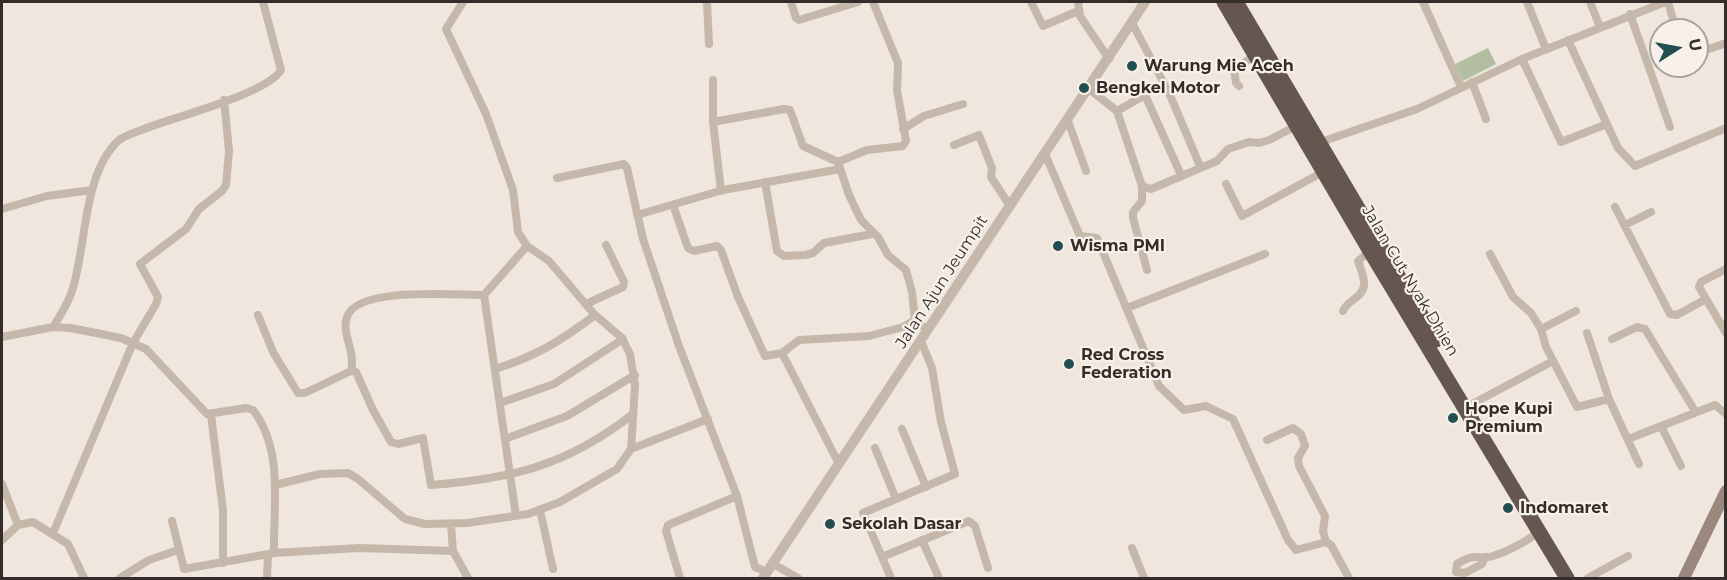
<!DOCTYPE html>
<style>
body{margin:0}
#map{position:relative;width:1727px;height:580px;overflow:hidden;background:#efe7de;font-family:Montserrat,sans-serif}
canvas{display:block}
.frame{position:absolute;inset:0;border:3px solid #352d29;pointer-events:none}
.north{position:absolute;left:1649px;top:18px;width:60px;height:60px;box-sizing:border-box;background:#f8f1ea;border:2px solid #aaa39d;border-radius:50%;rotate:79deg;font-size:16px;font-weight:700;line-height:24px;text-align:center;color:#352d29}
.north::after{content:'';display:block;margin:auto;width:21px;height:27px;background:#244f52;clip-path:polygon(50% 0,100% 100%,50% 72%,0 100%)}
</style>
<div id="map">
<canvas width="1727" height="580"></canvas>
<div class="frame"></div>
<div class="north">U</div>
</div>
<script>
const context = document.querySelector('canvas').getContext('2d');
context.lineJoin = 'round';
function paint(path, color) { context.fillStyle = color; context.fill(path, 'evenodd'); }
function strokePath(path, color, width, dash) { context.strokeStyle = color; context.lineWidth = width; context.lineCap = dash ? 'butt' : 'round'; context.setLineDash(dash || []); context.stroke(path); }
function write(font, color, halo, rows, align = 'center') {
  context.font = font + ' Montserrat,sans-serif'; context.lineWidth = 4.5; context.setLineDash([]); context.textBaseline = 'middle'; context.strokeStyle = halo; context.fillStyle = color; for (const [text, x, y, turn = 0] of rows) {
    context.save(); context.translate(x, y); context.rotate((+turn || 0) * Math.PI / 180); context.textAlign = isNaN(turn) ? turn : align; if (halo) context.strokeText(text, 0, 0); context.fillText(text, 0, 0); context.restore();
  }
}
const green = new Path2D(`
 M 1488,48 L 1496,64 L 1463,81 L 1455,64 Z`);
const minor = new Path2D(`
 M 707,2 L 709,44
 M 791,2 L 796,18 L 799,20 L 858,2
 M 873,2 L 898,63 L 897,90 L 906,141 L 903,146 L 867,150 L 838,162 L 849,195 L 861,220 L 878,237 L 888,255 L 906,270 L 912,292 L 915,320 L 928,330
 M 1031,2 L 1043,26 L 1078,11
 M 1078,2 L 1080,16 L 1109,59
 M 1423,2 L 1461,87
 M 1527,2 L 1546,49
 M 1590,2 L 1600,27
 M 1668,2 L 1676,30
 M 1630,14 L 1670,127
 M 1132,23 L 1170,95 L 1200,166
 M 1568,40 L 1618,148 L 1635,166 L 1726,128
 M 1697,53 L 1726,43
 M 1522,59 L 1561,142 L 1607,124
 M 713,80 L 713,122 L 721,191
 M 1472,82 L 1486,119
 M 1239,86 L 1236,83 L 1234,70 L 1255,55
 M 1089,89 L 1117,111 L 1142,186 L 1151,189 L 1217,161 L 1228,149 L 1249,142 L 1259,143 L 1269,140 L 1296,126
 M 1117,111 L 1145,95 L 1181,175
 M 1068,121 L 1086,171
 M 713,122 L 784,109 L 790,110 L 803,146 L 838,162
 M 903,129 L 924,116 L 963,104
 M 1318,143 L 1417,109 L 1522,59 L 1665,2
 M 954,145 L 979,135 L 992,168 L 991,177 L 1010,206
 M 1045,154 L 1080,236 L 1097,238 L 1159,386 L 1184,410 L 1206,406 L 1233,419 L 1288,540 L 1296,550 L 1326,542 L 1331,545 L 1349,578
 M 557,178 L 624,164 L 627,168 L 643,239 L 679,346 L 737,496 L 755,567 L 767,572
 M 765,182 L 777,251 L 784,256 L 805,255 L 813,253 L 824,243 L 872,234
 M 1226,184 L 1242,216 L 1323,172
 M 1142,186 L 1142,201 L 1133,212 L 1133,218 L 1147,270
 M 673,205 L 688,248 L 694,251 L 717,246 L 721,250 L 738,297 L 765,356 L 782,353 L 839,464
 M 1615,207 L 1670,314 L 1677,315 L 1706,299
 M 2,209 L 47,196 L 92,190
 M 637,215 L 723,190 L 840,169
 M 1625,225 L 1651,212
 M 1490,254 L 1513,297 L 1531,313 L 1541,329 L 1546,347 L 1577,407 L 1609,399
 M 1726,269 L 1701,282 L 1699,287 L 1726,333
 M 586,304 L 623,287 L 624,282 L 606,245
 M 1127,308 L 1265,254
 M 1343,311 C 1347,300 1363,298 1364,285 C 1365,277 1360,268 1358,261 L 1370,251
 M 258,315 L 273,352 L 298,393 L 305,393 L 351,371 L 356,372 L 373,410 L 391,442 L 398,444 L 423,438 L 431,485 C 512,479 568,465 633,414
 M 53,327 C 60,316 68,304 72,291 C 87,246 82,174 119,140 C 126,135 136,132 144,129 C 174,117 267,94 281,70 L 263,2
 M 1541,329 L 1576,311
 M 1587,333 L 1609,399 L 1639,464
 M 2,337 L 53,327 L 71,328 L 121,338 L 146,349 L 207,414 L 246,408 L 253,410 C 284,450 273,506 274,553 L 184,569 L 172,521
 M 1612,339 L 1637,327 L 1645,329 L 1695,411
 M 782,353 L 799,340 L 869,336 L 903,327 L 915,320
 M 495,369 C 536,356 561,341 595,315
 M 351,371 C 356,351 341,334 347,317 C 357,286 456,295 484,295
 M 500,403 L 554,384 L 623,339
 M 1474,403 L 1553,361
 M 211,415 L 223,510 L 223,563
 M 1661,426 L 1681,466
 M 902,429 L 926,487
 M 505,439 L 567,416 L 635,375
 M 1628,439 L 1715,405 L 1726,414
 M 1267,440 L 1293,428 L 1301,434 L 1305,446 L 1298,458 L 1299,466 L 1325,516 L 1323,531 L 1326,542
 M 875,448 L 896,499
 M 631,449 L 708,419
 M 2,484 L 18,525
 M 275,485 L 320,474 L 348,473 L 358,479 L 405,519 L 425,524 L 467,523 L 528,514 L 560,502 L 617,469 L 631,449 L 635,385 L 630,354 L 622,338 L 594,314 L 549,261 L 527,246 L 518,232 L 513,190 L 486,114 L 446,29 L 463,2
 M 540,510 L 553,569
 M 516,516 L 484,295 L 527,246
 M 451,525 L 453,551 L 468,578
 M 53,533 L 133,343 L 156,304 L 158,297 L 140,264 L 186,229 L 199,209 L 222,191 L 226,185 L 229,151 L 224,100
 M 2,540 L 18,525 L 33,522 L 68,544 L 84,578
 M 922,540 L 939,578
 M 1132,548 L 1144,578
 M 274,553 L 359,548 L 453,551
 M 882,557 L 969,521 L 975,526 L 988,568
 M 1485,557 L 1482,564 L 1465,573 L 1456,572 L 1457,564 C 1478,551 1476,561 1493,556 C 1510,551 1525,542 1539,532
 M 773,564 L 798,578
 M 120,578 L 149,560 L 178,550
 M 267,578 L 268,555
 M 680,578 L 666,531 L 668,525 L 737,496
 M 891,578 L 863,513 L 955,474 L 941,422 L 932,368 L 921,341
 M 1588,578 L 1628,556`);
const tertiary = new Path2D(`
 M 763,578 L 1145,2`);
const secondary = new Path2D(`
 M 1684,578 L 1726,491`);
const trunk = new Path2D(`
 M 1224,2 L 1370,251 L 1567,578
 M 1236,2 L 1436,340`);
const markers = [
 [1132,66,6,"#244f52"],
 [1084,88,6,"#244f52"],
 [1058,246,6,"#244f52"],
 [1069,364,6,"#244f52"],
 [1453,418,6,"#244f52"],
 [1508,508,6,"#244f52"],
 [830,524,6,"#244f52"]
];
const poiNames = [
 ["Warung Mie Aceh",1144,66],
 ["Bengkel Motor",1096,88],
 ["Wisma PMI",1070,246],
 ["Red Cross",1081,355],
 ["Federation",1081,373],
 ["Hope Kupi",1465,409],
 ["Premium",1465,427],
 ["Indomaret",1520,508],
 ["Sekolah Dasar",842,524]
];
const streetNames = [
 ["Jalan Cut Nyak Dhien",1410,281,59],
 ["Jalan Ajun Jeumpit",942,282,-57]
];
paint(green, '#b3bda0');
strokePath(minor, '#c6b7ab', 8);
strokePath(tertiary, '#c6b7ab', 10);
strokePath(secondary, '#9a877d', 12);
strokePath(trunk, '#65564f', 15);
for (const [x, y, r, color] of markers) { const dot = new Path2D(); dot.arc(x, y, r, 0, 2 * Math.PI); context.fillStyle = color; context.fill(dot); strokePath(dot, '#f8f1ea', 2); }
write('bold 16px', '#352d29', '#f8f1ea', poiNames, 'left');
write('16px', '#352d29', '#f8f1ea', streetNames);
</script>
